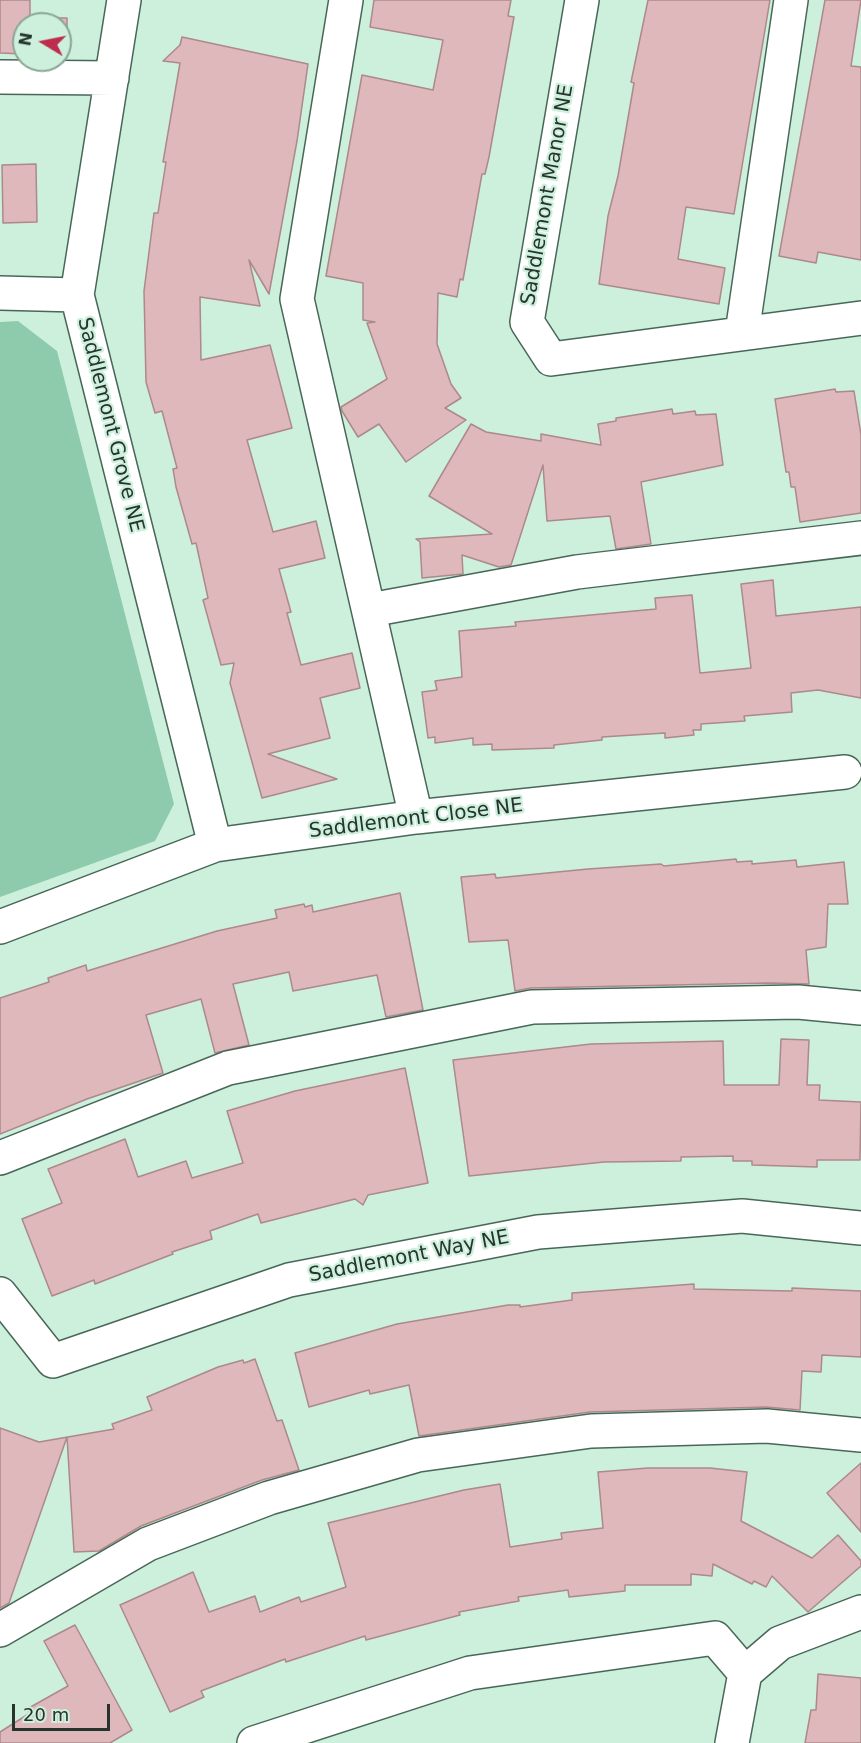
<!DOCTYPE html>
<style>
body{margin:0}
#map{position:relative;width:861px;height:1743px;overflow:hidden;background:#cdf0dd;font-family:"DejaVu Sans",sans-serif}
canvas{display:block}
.north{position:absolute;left:12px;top:12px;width:60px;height:60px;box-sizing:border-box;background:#cdf0dd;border:2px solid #8ba597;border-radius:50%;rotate:280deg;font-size:16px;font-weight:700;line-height:24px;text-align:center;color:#27342d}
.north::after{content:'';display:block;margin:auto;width:21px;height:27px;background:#bd2d4c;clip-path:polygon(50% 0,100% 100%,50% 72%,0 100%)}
.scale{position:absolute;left:12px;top:1704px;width:98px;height:27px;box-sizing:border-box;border:3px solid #27342d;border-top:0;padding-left:8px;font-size:18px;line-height:21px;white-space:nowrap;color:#27342d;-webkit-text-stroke:4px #cdf0dd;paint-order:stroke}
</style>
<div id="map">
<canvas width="861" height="1743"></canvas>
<div class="north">N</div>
<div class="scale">20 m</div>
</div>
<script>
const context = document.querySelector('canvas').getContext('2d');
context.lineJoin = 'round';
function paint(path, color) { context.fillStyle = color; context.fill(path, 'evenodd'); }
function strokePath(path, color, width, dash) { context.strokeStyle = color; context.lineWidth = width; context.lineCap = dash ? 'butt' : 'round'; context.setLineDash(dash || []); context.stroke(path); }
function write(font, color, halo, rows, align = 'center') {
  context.font = font + ' "DejaVu Sans",sans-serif'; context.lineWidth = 4.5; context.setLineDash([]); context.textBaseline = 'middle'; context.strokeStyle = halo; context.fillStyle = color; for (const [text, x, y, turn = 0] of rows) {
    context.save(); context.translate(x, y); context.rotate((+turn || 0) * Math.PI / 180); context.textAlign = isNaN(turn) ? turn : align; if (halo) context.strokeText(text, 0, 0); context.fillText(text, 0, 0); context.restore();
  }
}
const green = new Path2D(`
 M 18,321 L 57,351 L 174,804 L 155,841 L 0,897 L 0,322 Z`);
const building = new Path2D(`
 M 0,0 L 30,0 L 30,18 L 67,18 L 67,54 L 60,54 L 60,24 L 24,24 L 24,54 L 0,53 Z
 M 374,0 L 511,0 L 508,16 L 514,17 L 489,157 L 485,174 L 482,174 L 463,280 L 460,279 L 457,297 L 438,293 L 437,344 L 451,384 L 461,398 L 445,408 L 466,420 L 406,462 L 379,424 L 358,437 L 342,411 L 341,407 L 387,379 L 367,323 L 375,322 L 363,320 L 363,283 L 326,276 L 362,75 L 433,90 L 443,40 L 370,27 Z
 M 648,0 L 770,0 L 734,214 L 686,207 L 678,259 L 725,268 L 719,304 L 599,284 L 608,216 L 618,176 L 634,83 L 631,82 Z
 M 825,0 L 861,0 L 851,66 L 861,67 L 861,260 L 818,252 L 816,263 L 779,256 Z
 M 182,37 L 308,64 L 297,141 L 269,294 L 249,260 L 260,306 L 200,297 L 201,360 L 270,345 L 292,428 L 247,440 L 273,532 L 316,521 L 325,558 L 279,569 L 291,612 L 287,613 L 301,665 L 352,653 L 360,688 L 320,698 L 330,738 L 268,754 L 337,779 L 262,798 L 230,683 L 234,663 L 221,665 L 203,600 L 208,598 L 196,543 L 192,544 L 176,487 L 173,469 L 177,468 L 162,411 L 155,413 L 146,382 L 144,291 L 154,213 L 158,213 L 166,162 L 163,162 L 180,63 L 163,61 L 180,45 Z
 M 36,164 L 37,222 L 3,223 L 2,165 Z
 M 835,389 L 836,392 L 854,391 L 861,435 L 861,513 L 800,522 L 795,487 L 791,487 L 789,472 L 786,472 L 775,399 Z
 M 672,409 L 673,414 L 695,411 L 696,415 L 716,414 L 723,465 L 641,482 L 651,544 L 616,549 L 610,516 L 547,521 L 543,465 L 511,565 L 499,567 L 462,555 L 463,574 L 422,578 L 420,542 L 416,539 L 492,534 L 429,496 L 471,424 L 486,432 L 541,441 L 541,434 L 601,445 L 598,424 L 616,421 L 616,418 Z
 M 773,580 L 776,616 L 861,607 L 861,698 L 818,690 L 791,693 L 792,712 L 744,716 L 745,721 L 701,724 L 701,730 L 693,730 L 694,735 L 665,738 L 665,733 L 602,737 L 602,740 L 554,745 L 554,748 L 492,750 L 492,744 L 473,745 L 473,738 L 435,743 L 435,737 L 428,738 L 422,692 L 437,690 L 435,681 L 462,677 L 459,631 L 516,626 L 515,622 L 656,609 L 655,598 L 692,595 L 700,673 L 751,668 L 741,584 Z
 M 736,859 L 737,862 L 752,861 L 752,864 L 796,860 L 797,867 L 844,862 L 848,904 L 828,904 L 826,947 L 806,950 L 809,984 L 770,983 L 531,988 L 515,991 L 508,940 L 469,942 L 461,877 L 495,874 L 496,878 L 588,869 L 661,864 L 664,866 Z
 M 400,893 L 423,1010 L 386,1017 L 377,975 L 293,991 L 289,972 L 233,984 L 249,1045 L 215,1053 L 201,999 L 146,1015 L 163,1073 L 87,1099 L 0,1134 L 0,998 L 49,982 L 48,978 L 86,965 L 87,971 L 217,931 L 277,918 L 275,910 L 304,904 L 305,907 L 312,905 L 313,912 Z
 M 781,1039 L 809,1040 L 807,1085 L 820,1085 L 819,1100 L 861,1102 L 860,1160 L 817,1160 L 817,1167 L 752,1165 L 752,1161 L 733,1161 L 733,1156 L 681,1157 L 681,1161 L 604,1162 L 469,1176 L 453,1060 L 591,1044 L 723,1041 L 724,1085 L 779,1085 Z
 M 405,1068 L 428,1183 L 368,1195 L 363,1205 L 355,1199 L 261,1223 L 258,1214 L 210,1231 L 212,1239 L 172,1252 L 173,1254 L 95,1284 L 94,1280 L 52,1296 L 22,1219 L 62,1203 L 48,1169 L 125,1139 L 138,1177 L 186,1161 L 192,1178 L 243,1163 L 227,1111 L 295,1091 Z
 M 694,1284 L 694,1289 L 792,1291 L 792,1288 L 861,1291 L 861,1357 L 822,1355 L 821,1372 L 802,1371 L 800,1410 L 766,1407 L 590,1412 L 419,1436 L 409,1385 L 370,1394 L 369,1390 L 309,1407 L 295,1353 L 397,1324 L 508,1305 L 520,1305 L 520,1307 L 572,1300 L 572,1293 Z
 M 255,1359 L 277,1421 L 282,1420 L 299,1470 L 262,1480 L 141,1526 L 99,1551 L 74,1552 L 67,1437 L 9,1603 L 0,1608 L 0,1428 L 39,1442 L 114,1429 L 112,1424 L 152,1410 L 147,1397 L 218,1367 L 243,1360 L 244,1363 Z
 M 861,1463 L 861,1532 L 827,1493 Z
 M 648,1468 L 710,1468 L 747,1472 L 741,1521 L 812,1558 L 838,1535 L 861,1561 L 861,1566 L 808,1612 L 772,1576 L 766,1587 L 754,1581 L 752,1584 L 713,1564 L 712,1576 L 691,1574 L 691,1585 L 625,1585 L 625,1591 L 569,1597 L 568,1590 L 518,1597 L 519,1601 L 459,1612 L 460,1615 L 366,1640 L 365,1636 L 286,1662 L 285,1659 L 201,1691 L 204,1697 L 170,1712 L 120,1605 L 193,1572 L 209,1612 L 255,1596 L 260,1612 L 299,1597 L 301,1602 L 346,1587 L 328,1523 L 464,1490 L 500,1484 L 510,1547 L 562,1539 L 561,1533 L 603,1528 L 598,1472 Z
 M 75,1625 L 132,1730 L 110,1743 L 0,1743 L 0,1732 L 30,1713 L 27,1709 L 68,1686 L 44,1641 Z
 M 818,1674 L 861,1678 L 861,1743 L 805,1743 L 811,1710 L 816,1710 Z`);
const minor = new Path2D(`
 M 124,0 L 77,295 L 215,845
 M 346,0 L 297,299 L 416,817
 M 582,0 L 527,322 L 551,359 L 861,318
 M 0,77 L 112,78
 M 0,293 L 77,295
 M 742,333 L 791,0
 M 370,610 L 577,572 L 861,538
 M 0,927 L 215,845 L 416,817 L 845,772
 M 0,1158 L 228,1068 L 532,1007 L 798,1002 L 861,1008
 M 0,1294 L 53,1361 L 289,1280 L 538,1232 L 742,1216 L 861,1228
 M 0,1630 L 148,1544 L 269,1498 L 418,1455 L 591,1431 L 767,1426 L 861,1435
 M 745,1673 L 780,1643 L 861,1612
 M 254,1743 L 470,1673 L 715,1638 L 745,1673 L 732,1743`);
const streetNames = [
 ["Saddlemont Manor NE",548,195,-80],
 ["Saddlemont Grove NE",110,425,76],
 ["Saddlemont Close NE",416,819,-7],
 ["Saddlemont Way NE",409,1257,-11]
];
paint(green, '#8ecaac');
paint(building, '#deb8ba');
strokePath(building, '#ac898b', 1.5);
strokePath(minor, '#496758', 36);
strokePath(minor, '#fff', 33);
write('20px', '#27342d', '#cdf0dd', streetNames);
</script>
